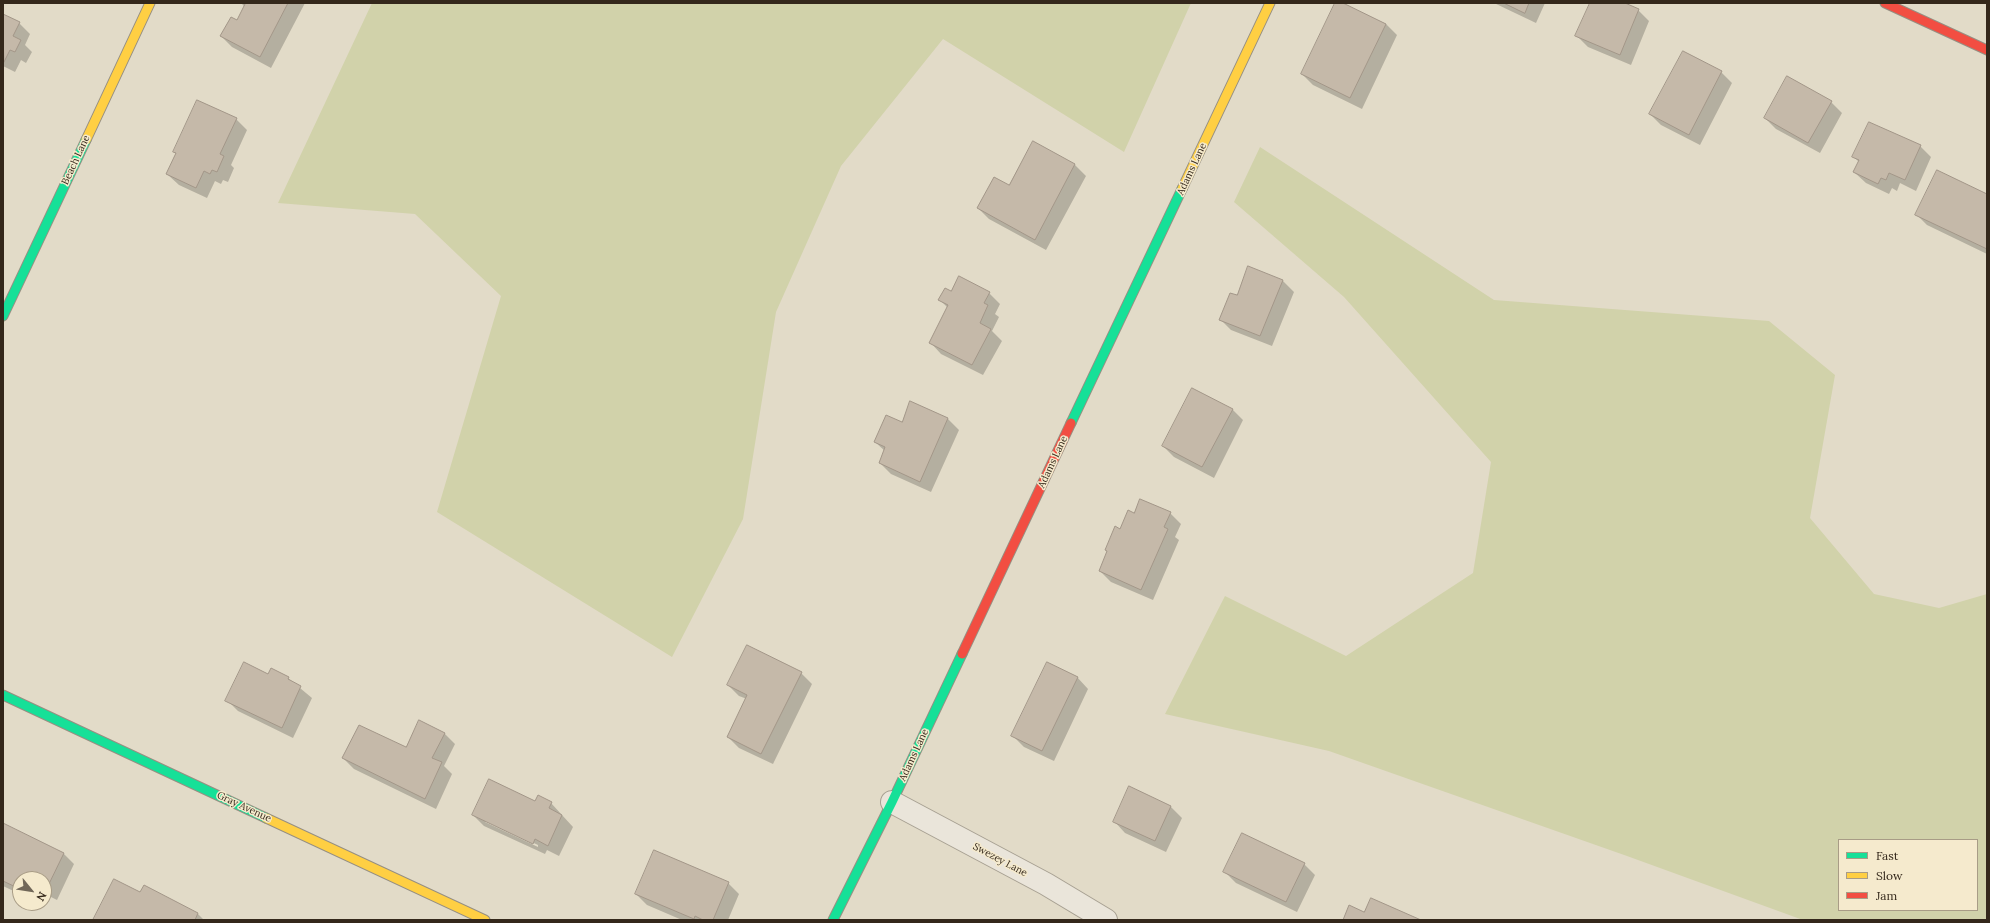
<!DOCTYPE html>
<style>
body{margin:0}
#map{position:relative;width:1990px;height:923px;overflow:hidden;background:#e2dbc8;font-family:Lora,serif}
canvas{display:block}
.frame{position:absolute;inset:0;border:4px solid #34281b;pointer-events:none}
.legend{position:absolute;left:1838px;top:839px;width:140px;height:72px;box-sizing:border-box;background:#f5eacd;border:1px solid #a89c86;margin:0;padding:5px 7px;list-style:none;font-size:12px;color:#34281b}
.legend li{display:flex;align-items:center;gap:8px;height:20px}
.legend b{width:20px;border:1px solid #a89c86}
.north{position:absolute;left:12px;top:871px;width:40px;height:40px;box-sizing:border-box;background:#f5eacd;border:1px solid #a89c86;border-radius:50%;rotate:120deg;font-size:11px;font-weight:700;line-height:16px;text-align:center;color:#34281b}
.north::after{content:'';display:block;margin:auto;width:14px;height:18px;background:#716758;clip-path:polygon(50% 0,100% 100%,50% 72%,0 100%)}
</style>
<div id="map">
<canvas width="1990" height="923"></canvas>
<div class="frame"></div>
<ul class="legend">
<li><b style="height:5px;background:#16e098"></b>Fast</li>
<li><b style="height:5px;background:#ffcf43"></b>Slow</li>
<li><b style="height:5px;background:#f24e42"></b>Jam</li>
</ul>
<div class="north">N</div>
</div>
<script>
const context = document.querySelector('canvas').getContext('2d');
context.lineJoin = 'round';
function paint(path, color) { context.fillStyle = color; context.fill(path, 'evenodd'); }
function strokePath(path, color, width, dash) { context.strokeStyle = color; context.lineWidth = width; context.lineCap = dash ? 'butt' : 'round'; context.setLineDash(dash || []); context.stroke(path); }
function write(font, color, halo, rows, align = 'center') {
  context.font = font + ' Lora,serif'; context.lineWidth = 3; context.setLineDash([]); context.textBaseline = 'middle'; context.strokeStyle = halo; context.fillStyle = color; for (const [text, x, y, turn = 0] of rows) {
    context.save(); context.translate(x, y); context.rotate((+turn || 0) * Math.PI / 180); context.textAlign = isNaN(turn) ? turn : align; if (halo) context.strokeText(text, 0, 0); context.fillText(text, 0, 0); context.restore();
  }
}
const green = new Path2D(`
 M 372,3 L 1191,3 L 1124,152 L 943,39 L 841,166 L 776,312 L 743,519 L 672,657 L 437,512 L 501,296 L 415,214 L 278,203 Z
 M 1260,147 L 1494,300 L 1769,321 L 1835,375 L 1810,518 L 1874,594 L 1939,608 L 1987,594 L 1987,920 L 1803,920 L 1627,856 L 1329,751 L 1165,714 L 1225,596 L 1346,656 L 1473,573 L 1491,462 L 1344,297 L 1234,202 ZM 1839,840 L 1977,840 L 1977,910 L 1839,910 Z`);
const shadow = new Path2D(`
 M 241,3 L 305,3 L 271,68 L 232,47 L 221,36 L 237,21 L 245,7 Z
 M 1336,3 L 1341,3 L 1386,24 L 1397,35 L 1362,109 L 1313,85 L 1302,74 Z
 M 1494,3 L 1545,3 L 1536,23 Z
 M 1591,3 L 1623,3 L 1638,10 L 1649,21 L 1631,65 L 1588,47 L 1577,36 Z
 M 3,15 L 19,23 L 30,34 L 25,45 L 32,52 L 26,63 L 21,60 L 15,72 L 3,66 Z
 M 1721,72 L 1732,83 L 1700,145 L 1661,125 L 1650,114 Z
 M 1831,102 L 1842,113 L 1820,153 L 1776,129 L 1765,118 Z
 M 236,119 L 247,130 L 231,165 L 234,168 L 228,182 L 223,180 L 221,184 L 215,181 L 207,198 L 179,185 L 167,174 L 176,154 L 174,152 Z
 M 1033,142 L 1075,165 L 1086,176 L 1046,250 L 989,219 L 978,208 L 1010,186 Z
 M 1920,146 L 1931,157 L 1916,191 L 1900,183 L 1897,191 L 1892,188 L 1889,194 L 1866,183 L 1854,172 L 1859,162 L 1854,157 Z
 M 1987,195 L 1987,254 L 1927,225 L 1916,214 Z
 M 1283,281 L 1294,292 L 1272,346 L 1231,330 L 1220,319 L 1237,297 Z
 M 989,293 L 1000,304 L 995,314 L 999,317 L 992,331 L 1002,341 L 983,375 L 941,354 L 930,342 L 948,308 L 940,300 Z
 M 911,403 L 948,419 L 959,430 L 931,492 L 891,474 L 880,463 L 885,451 L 875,442 L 902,423 Z
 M 1232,409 L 1243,420 L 1214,478 L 1174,457 L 1163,446 Z
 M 1170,513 L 1181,524 L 1175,537 L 1179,540 L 1153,600 L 1111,582 L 1100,571 L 1121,530 L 1135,514 Z
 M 747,646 L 801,673 L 812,684 L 773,764 L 739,748 L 728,737 L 747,699 L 739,696 L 728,685 Z
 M 269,675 L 288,678 L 312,698 L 293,738 L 238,711 L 227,700 Z
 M 1077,677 L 1088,689 L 1054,761 L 1024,747 L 1013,736 Z
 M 444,733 L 455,744 L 444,766 L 452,774 L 436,809 L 354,769 L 343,758 L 406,749 Z
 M 536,802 L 551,803 L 573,827 L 559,856 L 547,850 L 545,854 L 484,826 L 473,815 ZM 485,820 L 538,845 L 538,847 L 485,822 Z
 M 1170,806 L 1182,818 L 1166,852 L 1125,833 L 1114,821 Z
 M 3,824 L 63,853 L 74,864 L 57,900 L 47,895 L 44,902 L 44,879 L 20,879 L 20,894 L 3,886 Z
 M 1304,864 L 1315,875 L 1297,912 L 1236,883 L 1225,872 Z
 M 728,883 L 739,894 L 728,920 L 682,920 L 647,905 L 636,894 Z
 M 140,894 L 198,914 L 204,920 L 94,920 Z`);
const building = new Path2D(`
 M 243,3 L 288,3 L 260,57 L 220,36 L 231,17 L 237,20 L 245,4 Z
 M 1335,3 L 1343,3 L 1386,24 L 1350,98 L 1301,74 Z
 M 1504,3 L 1529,3 L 1525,13 Z
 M 1590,3 L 1625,3 L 1639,9 L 1620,55 L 1575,36 Z
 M 3,14 L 20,22 L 13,36 L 21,40 L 15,52 L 10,50 L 4,62 Z
 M 1683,51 L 1722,71 L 1689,135 L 1649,114 Z
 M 1787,76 L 1832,101 L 1808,143 L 1764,118 Z
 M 197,100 L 237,118 L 220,154 L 224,156 L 217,172 L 212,170 L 210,174 L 204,171 L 196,188 L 166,174 L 176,153 L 173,152 Z
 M 1869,122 L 1921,145 L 1905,180 L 1889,173 L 1886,180 L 1881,178 L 1878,184 L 1853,172 L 1859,160 L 1852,157 Z
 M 1033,141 L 1075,164 L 1035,240 L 977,208 L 994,177 L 1009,185 Z
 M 1937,170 L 1987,194 L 1987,249 L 1915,215 Z
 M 1248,266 L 1283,280 L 1260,336 L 1219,320 L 1230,293 L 1237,295 Z
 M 959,276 L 990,292 L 984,303 L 988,305 L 980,323 L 991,329 L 972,365 L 929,343 L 948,305 L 938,300 L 945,288 L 951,291 Z
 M 1192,388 L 1233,409 L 1202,467 L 1162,446 Z
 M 910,401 L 948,418 L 920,482 L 879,463 L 885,447 L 874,442 L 886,415 L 902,422 Z
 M 1140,499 L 1171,512 L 1164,527 L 1168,529 L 1141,590 L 1099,571 L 1107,551 L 1105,550 L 1115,526 L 1120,529 L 1128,510 L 1134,513 Z
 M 747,645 L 802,672 L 761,754 L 727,737 L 747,695 L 727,685 Z
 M 244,662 L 268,674 L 271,668 L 289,677 L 288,679 L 301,686 L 282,728 L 225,701 Z
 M 1047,662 L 1078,677 L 1042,751 L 1011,736 Z
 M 419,720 L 445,733 L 432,758 L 442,762 L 425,799 L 342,758 L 359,725 L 406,747 Z
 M 489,779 L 535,801 L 538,795 L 552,802 L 549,808 L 562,815 L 548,846 L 535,839 L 533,844 L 472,815 Z
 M 1129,786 L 1171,806 L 1155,841 L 1113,822 Z
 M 3,823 L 64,853 L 46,890 L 44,889 L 44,879 L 20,879 L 20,889 L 3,881 Z
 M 1242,833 L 1305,863 L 1286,902 L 1223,872 Z
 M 654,850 L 729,882 L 713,920 L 703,920 L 695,916 L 694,919 L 635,894 Z
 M 114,879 L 140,892 L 144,885 L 198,913 L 195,920 L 93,920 Z
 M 1371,898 L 1421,920 L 1343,920 L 1349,905 L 1364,912 Z`);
const street = new Path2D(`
 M 892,802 L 1046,884 L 1106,920`);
const fast = new Path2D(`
 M 3,316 L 86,140
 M 1071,423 L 1182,189
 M 3,695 L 266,818
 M 833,920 L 892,802 L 962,654`);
const slow = new Path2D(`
 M 86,140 L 150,3
 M 1182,189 L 1270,3
 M 266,818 L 485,920`);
const jam = new Path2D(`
 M 1885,3 L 1987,50
 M 962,654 L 1071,423`);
const streetNames = [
 ["Beach Lane",76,160,-65],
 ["Adams Lane",1192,169,-65],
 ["Adams Lane",1053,462,-65],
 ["Adams Lane",914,755,-65],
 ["Gray Avenue",244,807,25],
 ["Swezey Lane",1000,860,28]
];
paint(green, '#d1d2aa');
paint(shadow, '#0003');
paint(building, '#c5b9a9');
strokePath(building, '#a29688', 1);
strokePath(street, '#a7a092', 24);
strokePath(fast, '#968f82', 11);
strokePath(slow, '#968f82', 11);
strokePath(jam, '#968f82', 11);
strokePath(street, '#eae5da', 22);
strokePath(fast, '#16e098', 9);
strokePath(slow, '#ffcf43', 9);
strokePath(jam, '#f24e42', 9);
write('10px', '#34281b', '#f5eacd', streetNames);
</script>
